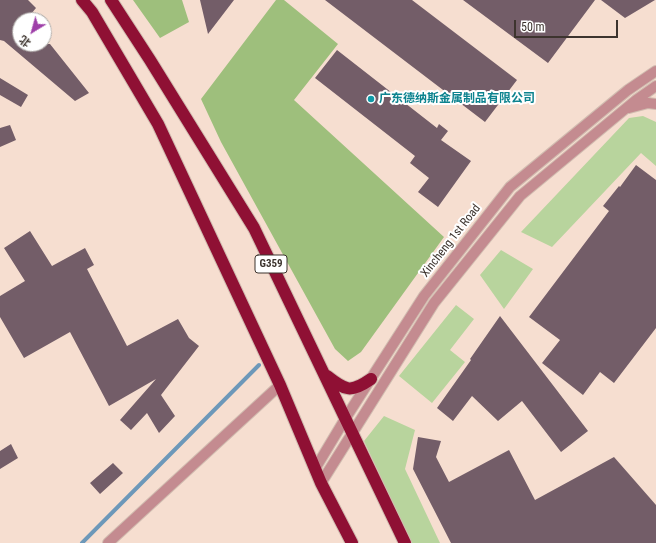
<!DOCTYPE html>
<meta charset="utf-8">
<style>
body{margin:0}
#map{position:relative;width:656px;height:543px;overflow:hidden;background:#f6ded0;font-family:"Roboto Condensed","Noto Sans SC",sans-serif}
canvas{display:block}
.north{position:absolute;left:12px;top:12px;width:40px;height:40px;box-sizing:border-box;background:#fff;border:1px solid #b1aeab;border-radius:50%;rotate:217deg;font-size:11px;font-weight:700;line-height:16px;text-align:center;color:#3d342e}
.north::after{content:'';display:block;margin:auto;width:14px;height:18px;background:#9e3fa8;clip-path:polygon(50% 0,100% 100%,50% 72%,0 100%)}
.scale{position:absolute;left:514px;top:20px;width:104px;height:18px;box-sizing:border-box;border:2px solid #3d342e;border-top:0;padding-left:5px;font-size:12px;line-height:14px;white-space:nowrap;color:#3d342e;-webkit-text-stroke:3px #fff;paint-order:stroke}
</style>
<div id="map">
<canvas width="656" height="543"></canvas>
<div class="north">北</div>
<div class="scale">50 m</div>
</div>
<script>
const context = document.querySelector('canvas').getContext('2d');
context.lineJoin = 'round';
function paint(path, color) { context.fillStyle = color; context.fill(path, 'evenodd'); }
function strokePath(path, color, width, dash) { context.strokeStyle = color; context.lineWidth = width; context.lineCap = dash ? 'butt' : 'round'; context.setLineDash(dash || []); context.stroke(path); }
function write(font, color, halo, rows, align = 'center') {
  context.font = font + ' "Roboto Condensed","Noto Sans SC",sans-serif'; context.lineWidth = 4; context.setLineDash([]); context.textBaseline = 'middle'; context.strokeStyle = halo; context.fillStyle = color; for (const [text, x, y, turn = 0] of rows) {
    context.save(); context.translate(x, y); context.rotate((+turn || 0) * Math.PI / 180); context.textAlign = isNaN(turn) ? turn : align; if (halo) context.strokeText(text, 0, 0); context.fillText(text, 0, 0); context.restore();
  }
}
const green = new Path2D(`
 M 643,116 L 656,122 L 656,166 L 641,153 L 552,247 L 521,232 L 629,118 Z
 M 501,250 L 533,269 L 504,309 L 480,275 Z
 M 456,305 L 474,319 L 450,350 L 465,362 L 432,403 L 399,376 Z
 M 384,416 L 415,430 L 405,469 L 440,543 L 411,543 L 364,441 Z`);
const forest = new Path2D(`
 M 133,0 L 182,0 L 189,22 L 160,38 Z
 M 276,0 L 284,0 L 338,44 L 294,100 L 444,237 L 361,352 L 348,361 L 335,349 L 221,142 L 201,99 Z`);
const stream = new Path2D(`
 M 82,543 L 259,365`);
const building = new Path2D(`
 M 0,0 L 28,0 L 36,8 L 26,20 L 20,20 L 20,44 L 50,44 L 89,93 L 75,101 L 4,41 L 0,40 Z
 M 200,0 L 234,0 L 208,34 Z
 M 325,0 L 412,0 L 517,80 L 485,122 Z
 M 463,0 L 595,0 L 548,63 Z
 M 601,0 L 655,0 L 625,18 Z
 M 337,50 L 437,128 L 439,124 L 448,131 L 441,140 L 471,161 L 438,207 L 418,192 L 429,178 L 410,163 L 415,156 L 315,78 Z
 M 0,78 L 28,95 L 21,107 L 0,95 Z
 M 10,125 L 16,140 L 0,147 L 0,128 Z
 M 636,165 L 656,180 L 656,328 L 614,383 L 600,372 L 583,395 L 542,363 L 560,340 L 529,317 L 609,211 L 603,206 L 619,186 L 620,187 Z
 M 30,231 L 52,266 L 85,248 L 94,265 L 87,269 L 127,346 L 178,319 L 189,338 L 199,346 L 161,395 L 175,416 L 159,433 L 147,413 L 131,430 L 120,420 L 156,379 L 109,406 L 70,332 L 24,358 L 0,317 L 0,296 L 25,281 L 4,248 Z
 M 500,316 L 588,431 L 561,452 L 522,401 L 498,421 L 472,396 L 453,421 L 437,408 L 471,360 L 470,359 Z
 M 418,437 L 441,441 L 436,457 L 449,482 L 509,450 L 535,500 L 614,457 L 656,505 L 656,543 L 451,543 L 413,469 Z
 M 11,444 L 18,458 L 0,469 L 0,451 Z
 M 113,463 L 123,473 L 100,494 L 90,483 Z`);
const minor = new Path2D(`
 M 629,108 L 648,103 L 656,104
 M 315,469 L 345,419 L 424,296 L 510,187 L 628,90 L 656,71
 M 321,483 L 434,303 L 520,196 L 636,100 L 656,86
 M 108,543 L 280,385`);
const highway = new Path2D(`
 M 82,0 L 92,12 L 158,124 L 280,385 L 321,483 L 352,543
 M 111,0 L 150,60 L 254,228 L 405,543
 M 327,376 C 346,391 351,393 371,379`);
const markers = [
 [371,99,4,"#0f9aa8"]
];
const shields = [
 [271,264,32]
];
const shieldNames = [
 ["G359",271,264]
];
const cultureNames = [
 ["广东德纳斯金属制品有限公司",379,99]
];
const streetNames = [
 ["Xincheng 1st Road",451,241,-52]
];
paint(green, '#b8d49d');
paint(forest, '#9ebf7c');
strokePath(stream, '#6d98b9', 4);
paint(building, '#735d68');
strokePath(minor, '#d1bcb0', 12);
strokePath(highway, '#d1bcb0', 14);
strokePath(minor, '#c48b90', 10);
strokePath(highway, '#8f1034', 12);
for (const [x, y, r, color] of markers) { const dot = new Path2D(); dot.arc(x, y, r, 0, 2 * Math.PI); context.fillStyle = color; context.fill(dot); strokePath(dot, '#fff', 1.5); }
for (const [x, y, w] of shields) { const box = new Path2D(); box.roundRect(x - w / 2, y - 9, w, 18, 3); context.fillStyle = '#fff'; context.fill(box); strokePath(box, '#3d342e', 1); }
write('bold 11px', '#3d342e', null, shieldNames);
write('bold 12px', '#0d838f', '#fff', cultureNames, 'left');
write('12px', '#3d342e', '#fff', streetNames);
</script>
